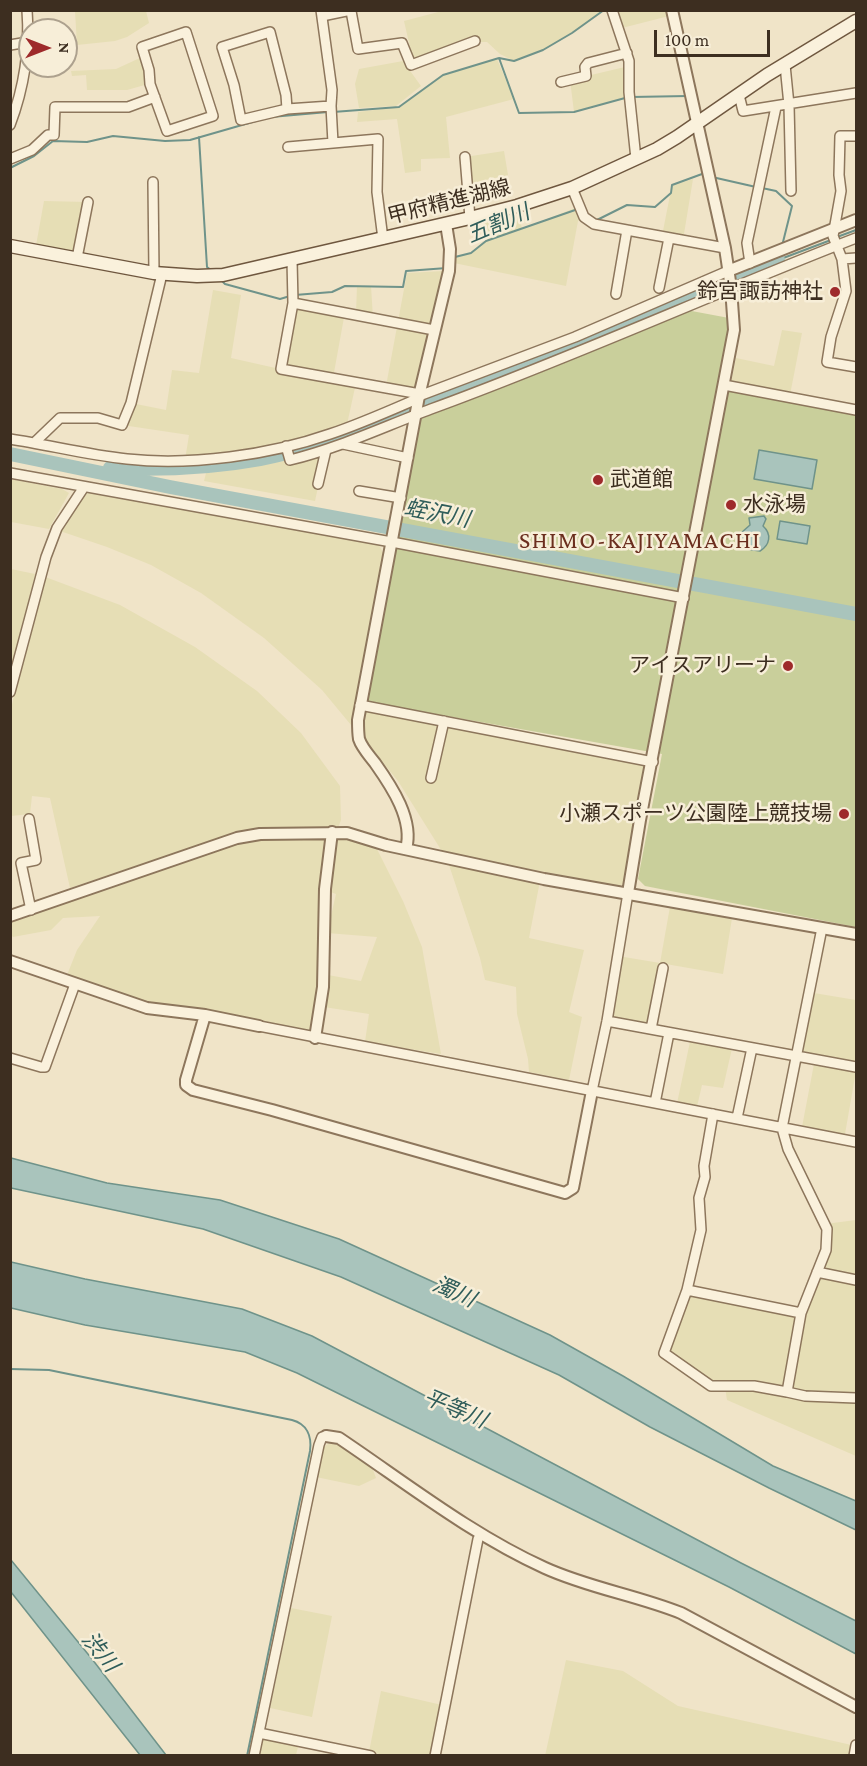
<!DOCTYPE html>
<meta charset="utf-8">
<style>
body{margin:0}
#map{position:relative;width:867px;height:1766px;overflow:hidden;background:#f0e4c8;font-family:"Crimson Pro",serif}
canvas{display:block}
.frame{position:absolute;inset:0;border:12px solid #3d2e20;pointer-events:none}
.north{position:absolute;left:18px;top:18px;width:60px;height:60px;box-sizing:border-box;background:#f7eed8;border:2px solid #ada18e;border-radius:50%;rotate:90deg;font-size:16px;font-weight:700;line-height:24px;text-align:center;color:#3d2e20}
.north::after{content:'';display:block;margin:auto;width:21px;height:27px;background:#9e2a2b;clip-path:polygon(50% 0,100% 100%,50% 72%,0 100%)}
.scale{position:absolute;left:654px;top:30px;width:116px;height:27px;box-sizing:border-box;border:3px solid #3d2e20;border-top:0;padding-left:8px;font-size:18px;line-height:21px;white-space:nowrap;color:#3d2e20;-webkit-text-stroke:4px #f7eed8;paint-order:stroke}
</style>
<div id="map">
<canvas width="867" height="1766"></canvas>
<div class="frame"></div>
<div class="north">N</div>
<div class="scale">100 m</div>
</div>
<script>
const context = document.querySelector('canvas').getContext('2d');
context.lineJoin = 'round';
function paint(path, color) { context.fillStyle = color; context.fill(path, 'evenodd'); }
function strokePath(path, color, width, dash) { context.strokeStyle = color; context.lineWidth = width; context.lineCap = dash ? 'butt' : 'round'; context.setLineDash(dash || []); context.stroke(path); }
function write(font, color, halo, rows, align = 'center') {
  context.font = font + ' "Crimson Pro","Noto Sans JP",serif'; context.lineWidth = 5; context.setLineDash([]); context.textBaseline = 'middle'; context.strokeStyle = halo; context.fillStyle = color; for (const [text, x, y, turn = 0] of rows) {
    context.save(); context.translate(x, y); context.rotate((+turn || 0) * Math.PI / 180); context.textAlign = isNaN(turn) ? turn : align; if (halo) context.strokeText(text, 0, 0); context.fillText(text, 0, 0); context.restore();
  }
}
const farmland = new Path2D(`
 M 75,11 L 146,11 L 149,23 L 127,37 L 115,41 L 77,45 Z
 M 442,11 L 604,11 L 572,33 L 543,50 L 514,61 L 500,54 L 487,42 L 481,42 L 476,37 L 416,58 L 412,56 L 404,21 Z
 M 612,11 L 672,11 L 673,15 L 618,29 Z
 M 142,57 L 148,84 L 127,90 L 87,90 L 86,75 L 72,76 L 71,71 L 116,69 Z
 M 497,59 L 514,99 L 446,117 L 450,158 L 421,159 L 421,171 L 405,173 L 397,119 L 357,122 L 358,112 L 399,107 L 443,75 Z
 M 403,61 L 421,86 L 396,106 L 359,108 L 355,84 L 359,69 Z
 M 629,66 L 629,97 L 574,112 L 570,80 Z
 M 504,151 L 508,175 L 468,184 L 465,157 Z
 M 693,179 L 683,240 L 662,236 L 672,185 Z
 M 44,201 L 88,202 L 77,258 L 35,251 Z
 M 517,206 L 522,229 L 580,206 L 584,217 L 578,221 L 566,286 L 454,263 L 453,257 L 471,253 L 486,241 L 481,215 Z
 M 443,271 L 416,392 L 386,386 L 407,273 Z
 M 357,286 L 371,286 L 373,318 L 356,314 Z
 M 213,290 L 241,295 L 231,358 L 280,369 L 293,303 L 345,312 L 333,378 L 356,383 L 346,429 L 286,446 L 185,460 L 189,435 L 122,425 L 131,403 L 166,410 L 172,370 L 199,373 Z
 M 782,330 L 802,333 L 790,395 L 731,383 L 736,358 L 774,366 Z
 M 326,450 L 315,501 L 204,481 L 206,473 L 290,460 Z
 M 10,479 L 62,489 L 69,493 L 49,529 L 11,522 Z
 M 93,492 L 379,545 L 384,555 L 351,725 L 322,690 L 264,638 L 201,593 L 151,565 L 107,547 L 60,531 L 82,495 Z
 M 11,569 L 35,574 L 11,679 Z
 M 40,575 L 120,605 L 195,647 L 257,691 L 301,733 L 340,786 L 341,820 L 338,828 L 243,830 L 70,888 L 50,798 L 32,796 L 30,814 L 11,816 L 10,714 Z
 M 366,710 L 645,764 L 648,767 L 626,882 L 620,886 L 443,853 L 398,781 L 366,742 L 364,731 Z
 M 332,832 L 315,1038 L 161,1011 L 65,980 L 77,950 L 100,916 L 63,918 L 51,930 L 13,937 L 11,935 L 11,916 L 237,838 Z
 M 339,838 L 344,838 L 377,849 L 403,901 L 422,947 L 441,1054 L 365,1042 L 369,1014 L 324,1007 L 328,975 L 361,981 L 377,937 L 327,933 L 336,894 L 328,891 L 336,842 Z
 M 448,862 L 540,881 L 529,938 L 584,950 L 569,1012 L 582,1017 L 569,1080 L 529,1072 L 528,1059 L 517,1014 L 516,987 L 485,980 L 480,958 Z
 M 671,901 L 733,912 L 723,974 L 660,963 L 647,1028 L 607,1021 L 618,956 L 660,963 Z
 M 808,992 L 856,1000 L 856,1067 L 794,1057 Z
 M 691,1037 L 733,1044 L 723,1088 L 702,1085 L 696,1111 L 676,1108 Z
 M 814,1064 L 856,1071 L 845,1134 L 802,1127 Z
 M 856,1220 L 856,1456 L 727,1400 L 725,1387 L 711,1386 L 664,1353 L 687,1290 L 801,1313 L 826,1250 L 825,1224 Z
 M 331,1442 L 338,1445 L 372,1467 L 376,1478 L 359,1486 L 316,1477 L 322,1448 Z
 M 291,1608 L 332,1616 L 312,1717 L 270,1708 Z
 M 566,1660 L 623,1671 L 678,1706 L 856,1746 L 854,1756 L 545,1756 Z
 M 381,1691 L 442,1705 L 432,1755 L 385,1755 L 369,1752 Z
 M 263,1739 L 298,1747 L 296,1755 L 260,1755 Z`);
const green = new Path2D(`
 M 681,309 L 729,318 L 721,387 L 856,411 L 856,927 L 645,886 L 638,879 L 662,754 L 367,702 L 416,415 Z`);
const water = new Path2D(`
 M 759,450 L 817,460 L 812,489 L 754,479 Z
 M 764,516 L 766,519 L 763,526 C 772,534 770,545 760,551 L 740,548 L 741,533 L 750,525 L 749,518 Z
 M 780,521 L 810,526 L 807,544 L 777,539 Z
 M 11,1158 L 107,1183 L 220,1200 L 339,1239 L 550,1335 L 623,1376 L 773,1466 L 856,1501 L 856,1530 L 769,1488 L 650,1427 L 559,1375 L 341,1277 L 203,1229 L 11,1188 Z
 M 11,1262 L 85,1279 L 242,1309 L 312,1336 L 741,1563 L 856,1621 L 856,1654 L 729,1587 L 297,1373 L 245,1352 L 85,1325 L 11,1308 Z
 M 11,1560 L 92,1659 L 166,1755 L 140,1755 L 11,1592 Z`);
const stream = new Path2D(`
 M 499,58 L 519,113 L 574,112 L 625,98
 M 631,97 L 688,96
 M 333,112 L 399,107 L 443,75 L 499,58 L 514,61 L 543,50 L 572,33 L 604,10
 M 271,117 L 328,112
 M 199,137 L 207,267 L 211,270
 M 10,168 L 34,156 L 53,141 L 87,142 L 113,136 L 165,141 L 190,140 L 256,121
 M 712,177 L 756,187
 M 762,188 L 776,191 L 792,206 L 782,246
 M 595,221 L 627,205 L 655,207 L 671,193 L 672,185 L 702,174 L 706,175
 M 837,237 L 856,230
 M 779,255 L 778,260 L 831,240
 M 452,268 L 455,268 L 455,257 L 471,253 L 486,241 L 578,209
 M 221,280 L 225,284 L 280,299 L 290,296
 M 295,295 L 332,292 L 345,286 L 403,287 L 406,271 L 447,268
 M 10,1369 L 49,1370 L 292,1420 C 307,1424 312,1436 310,1451 L 247,1756`);
const river = new Path2D(`
 M 10,454 L 170,487 L 856,614
 M 110,468 C 159,470 211,468 260,459 C 352,441 439,400 525,364 C 609,329 694,295 778,260`);
const minor = new Path2D(`
 M 612,10 L 629,61 L 629,92 L 636,159
 M 351,11 L 358,49 L 402,43 L 411,65 L 475,41
 M 322,16 L 351,10
 M 186,32 L 213,116 L 167,131 L 150,84 L 149,70 L 142,47 Z
 M 10,45 L 28,42
 M 785,65 L 789,105 L 791,191
 M 561,82 L 586,76 L 585,67 L 588,63 L 627,53
 M 739,95 L 743,111 L 856,93
 M 287,109 L 286,95 L 270,32 L 222,47 L 234,85 L 241,120 L 287,109 L 331,106 L 332,90 L 321,10
 M 10,125 C 24,88 30,49 27,10
 M 856,136 L 840,136 L 839,175 L 841,191 L 833,236 L 842,259 L 846,291 L 831,337 L 827,362 L 856,367
 M 333,143 L 378,139 L 377,192 L 383,239
 M 288,147 L 333,143 L 331,106
 M 465,157 L 470,218
 M 10,159 L 32,150 L 48,135 L 54,135 L 55,107 L 128,107 L 155,97
 M 153,182 L 154,273
 M 572,188 L 584,217 L 594,224 L 725,248
 M 77,258 L 88,202
 M 842,259 L 856,258
 M 292,260 L 293,303 L 281,369 L 420,394
 M 750,263 L 747,243 L 776,107
 M 659,288 L 669,238
 M 616,294 L 627,230
 M 293,303 L 434,330
 M 724,385 L 856,410
 M 419,396 L 575,337 L 728,271
 M 10,439 C 49,445 88,455 127,459 C 191,466 270,455 330,434 C 360,424 389,411 419,398
 M 34,443 L 60,418 L 98,418 L 122,425 L 131,403 L 162,274
 M 343,444 L 408,458
 M 286,446 L 290,460 C 339,448 383,427 431,409 C 574,357 714,293 856,238
 M 10,473 L 397,543 L 684,598
 M 318,484 L 326,450
 M 359,491 L 401,498
 M 10,692 L 46,557 L 57,528 L 84,487
 M 360,705 L 653,762
 M 431,778 L 444,721
 M 29,819 L 36,860 L 21,863 L 31,910
 M 822,928 L 782,1128 L 788,1149 L 827,1229 L 826,1250 L 801,1313 L 787,1392 L 805,1396 L 856,1398
 M 607,1021 L 856,1067
 M 259,1026 L 856,1142
 M 651,1029 L 663,968
 M 10,1058 L 41,1067 L 45,1067 L 75,984
 M 592,1091 L 607,1021 L 628,893
 M 655,1103 L 669,1033
 M 713,1114 L 704,1166 L 705,1177 L 699,1198 L 701,1230 L 687,1290 L 664,1353 L 711,1386 L 754,1386 L 787,1392
 M 737,1118 L 752,1048
 M 817,1272 L 856,1280
 M 687,1290 L 801,1313
 M 259,1733 L 371,1756
 M 254,1756 L 319,1445 L 322,1437 L 326,1436
 M 435,1756 L 478,1539 L 481,1534
 M 854,1756 L 856,1745`);
const tertiary = new Path2D(`
 M 728,271 L 856,220
 M 406,849 C 414,820 392,787 375,763 C 369,755 362,748 359,739 C 358,733 358,726 358,720 L 419,396 L 449,271 L 450,249 L 446,224
 M 628,893 L 640,820 L 734,330 L 731,288 L 725,248 L 672,10
 M 10,916 L 237,838 L 260,834 L 347,833 L 386,845 L 544,879 L 856,934
 M 10,961 L 147,1008 L 205,1015 L 186,1080 L 186,1085 L 193,1090 L 272,1110 L 565,1193 L 573,1188 L 592,1091
 M 205,1015 L 259,1026
 M 315,1038 L 323,987 L 325,889 L 332,832
 M 326,1436 L 339,1438 C 406,1483 472,1535 545,1568 C 589,1588 636,1595 681,1613 L 856,1707`);
const secondary = new Path2D(`
 M 10,246 L 154,273 L 197,276 L 223,275 L 470,218 L 517,206 L 572,188 L 657,149 L 677,137 L 767,75 L 856,21`);
const markers = [
 [835,292,6,"#9e2a2b"],
 [598,480,6,"#9e2a2b"],
 [731,505,6,"#9e2a2b"],
 [788,666,6,"#9e2a2b"],
 [844,814,6,"#9e2a2b"]
];
const streetNames = [
 ["甲府精進湖線",449,202,-14]
];
const poiNames = [
 ["鈴宮諏訪神社",823,292],
 ["武道館",610,480,"left"],
 ["水泳場",743,505,"left"],
 ["アイスアリーナ",776,666],
 ["小瀬スポーツ公園陸上競技場",832,814]
];
const waterNames = [
 ["五割川",498,224,-23],
 ["蛭沢川",437,514,11],
 ["濁川",454,1292,24],
 ["平等川",455,1409,23],
 ["渋川",100,1652,51]
];
const quarterNames = [
 ["SHIMO-KAJIYAMACHI",640,541]
];
paint(farmland, '#e6deb5');
paint(green, '#c9cf9b');
paint(water, '#a9c4bc');
strokePath(water, '#6f938a', 1.5);
strokePath(stream, '#6f938a', 2);
strokePath(river, '#a9c4bc', 14);
strokePath(minor, '#8d765c', 12);
strokePath(tertiary, '#8d765c', 14);
strokePath(secondary, '#6f573f', 15);
strokePath(minor, '#faf1dc', 9);
strokePath(tertiary, '#faf1dc', 10);
strokePath(secondary, '#faf1dc', 12);
for (const [x, y, r, color] of markers) { const dot = new Path2D(); dot.arc(x, y, r, 0, 2 * Math.PI); context.fillStyle = color; context.fill(dot); strokePath(dot, '#f7eed8', 2); }
write('21px', '#3d2e20', '#f7eed8', streetNames);
write('21px', '#3d2e20', '#f7eed8', poiNames, 'right');
write('italic 22px', '#2f5d5a', '#f7eed8', waterNames);
context.letterSpacing = '1.5px';
write('24px', '#6b2e1e', '#f7eed8', quarterNames);
context.letterSpacing = '0px';
</script>
